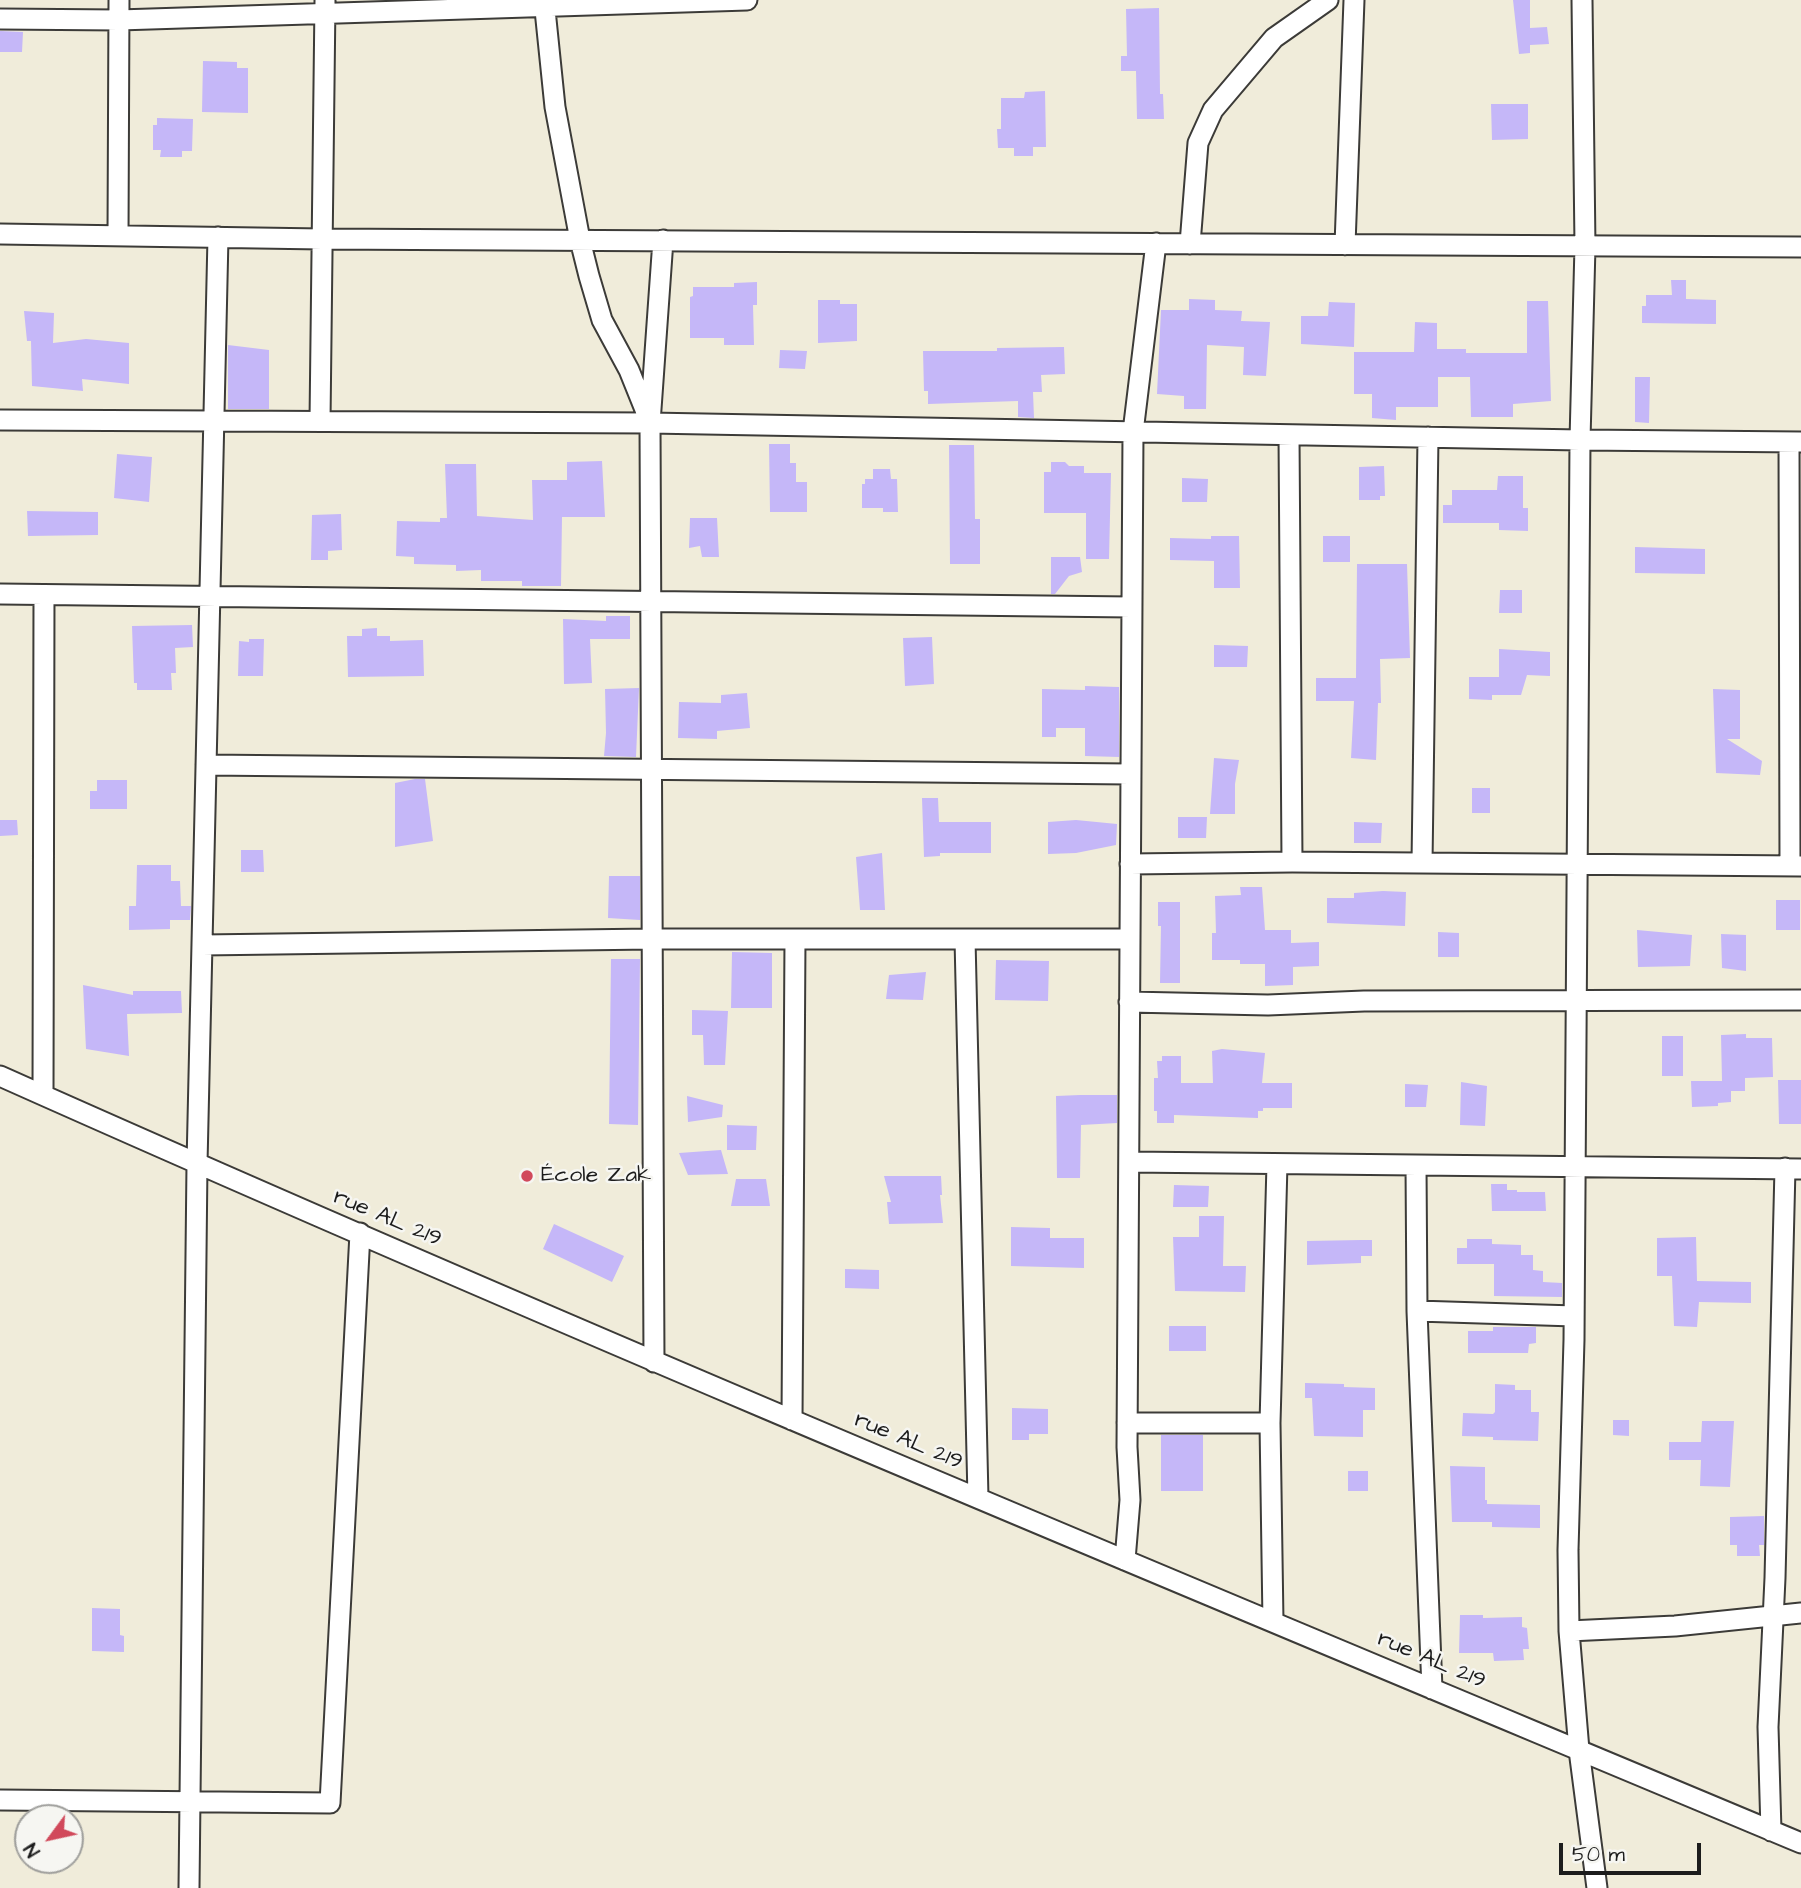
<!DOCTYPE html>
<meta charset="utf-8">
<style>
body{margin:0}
#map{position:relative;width:1801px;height:1888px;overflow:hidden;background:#f0ecda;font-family:"Architects Daughter",sans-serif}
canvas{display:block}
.north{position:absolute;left:14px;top:1804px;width:70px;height:70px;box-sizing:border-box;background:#f6f6f2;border:2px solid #9f9f9c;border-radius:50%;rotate:237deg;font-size:19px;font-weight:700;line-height:28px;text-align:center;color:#1c1c1c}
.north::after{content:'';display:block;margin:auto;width:24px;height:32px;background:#d1495b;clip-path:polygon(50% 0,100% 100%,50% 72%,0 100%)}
.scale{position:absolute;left:1559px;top:1843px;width:142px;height:32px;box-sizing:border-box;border:4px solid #1c1c1c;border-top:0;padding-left:9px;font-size:21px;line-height:24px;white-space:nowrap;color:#1c1c1c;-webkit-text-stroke:5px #f6f6f2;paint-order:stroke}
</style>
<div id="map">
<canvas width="1801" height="1888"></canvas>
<div class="north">N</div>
<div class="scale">50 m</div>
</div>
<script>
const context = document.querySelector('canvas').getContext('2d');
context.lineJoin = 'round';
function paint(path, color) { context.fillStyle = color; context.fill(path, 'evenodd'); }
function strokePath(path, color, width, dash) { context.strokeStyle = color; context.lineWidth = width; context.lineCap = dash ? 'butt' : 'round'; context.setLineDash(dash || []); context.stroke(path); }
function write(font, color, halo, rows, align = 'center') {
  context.font = font + ' "Architects Daughter",sans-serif'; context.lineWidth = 5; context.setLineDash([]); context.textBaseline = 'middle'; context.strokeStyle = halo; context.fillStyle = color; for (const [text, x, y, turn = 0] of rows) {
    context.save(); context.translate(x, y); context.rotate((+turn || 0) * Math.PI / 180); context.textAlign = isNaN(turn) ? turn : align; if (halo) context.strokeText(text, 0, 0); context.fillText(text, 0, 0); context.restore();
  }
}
const building = new Path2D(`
 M 1513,0 L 1530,0 L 1530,28 L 1547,27 L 1549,44 L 1530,45 L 1530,53 L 1519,54 Z
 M 1159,8 L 1160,94 L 1163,94 L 1164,119 L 1137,119 L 1136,71 L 1121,71 L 1121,56 L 1127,56 L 1126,9 Z
 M 0,31 L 23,32 L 22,52 L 0,52 Z
 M 203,61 L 237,62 L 237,68 L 248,68 L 248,113 L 202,112 Z
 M 1045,91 L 1046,147 L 1033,147 L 1033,156 L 1014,156 L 1014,148 L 998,148 L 997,129 L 1001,129 L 1001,98 L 1024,98 L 1025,92 Z
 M 1491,104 L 1528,104 L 1528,139 L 1492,140 Z
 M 157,118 L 193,119 L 192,151 L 182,151 L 182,157 L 160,157 L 161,150 L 153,150 L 153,125 L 157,125 Z
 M 1671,280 L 1686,280 L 1686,299 L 1716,300 L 1716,324 L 1642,323 L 1642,306 L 1646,306 L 1646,295 L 1672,295 Z
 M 757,282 L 757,305 L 753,305 L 754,345 L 724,345 L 724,338 L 690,338 L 690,297 L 693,296 L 693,287 L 734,287 L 734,283 Z
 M 1189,299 L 1215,300 L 1215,310 L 1242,311 L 1241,321 L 1270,322 L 1266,376 L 1243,375 L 1244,347 L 1207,345 L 1206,409 L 1184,409 L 1184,396 L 1157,394 L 1161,310 L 1189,310 Z
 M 818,300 L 840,300 L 840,304 L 857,304 L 857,341 L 818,343 Z
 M 1527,301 L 1548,301 L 1551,401 L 1513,404 L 1513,417 L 1471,417 L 1470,377 L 1438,377 L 1438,407 L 1396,407 L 1396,420 L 1372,418 L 1372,394 L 1354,394 L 1354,352 L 1414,352 L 1415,322 L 1437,323 L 1437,349 L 1466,349 L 1466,353 L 1527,353 Z
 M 1329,302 L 1355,303 L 1354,347 L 1301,344 L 1301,316 L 1328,316 Z
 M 24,311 L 54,313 L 53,343 L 86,339 L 129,343 L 129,384 L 82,379 L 83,391 L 32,386 L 31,341 L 27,341 Z
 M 228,345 L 269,350 L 269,409 L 228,409 Z
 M 1064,347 L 1065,374 L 1041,375 L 1042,392 L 1033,392 L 1034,418 L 1018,417 L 1018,401 L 928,404 L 928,391 L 924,391 L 923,351 L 997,351 L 997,348 Z
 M 780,350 L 807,351 L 805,369 L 779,368 Z
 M 1635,377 L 1650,377 L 1649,423 L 1635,422 Z
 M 769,444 L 790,444 L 790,463 L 796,463 L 796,482 L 807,482 L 807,512 L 770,512 Z
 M 949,445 L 974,445 L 975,519 L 980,519 L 980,564 L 950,564 Z
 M 117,454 L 152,457 L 149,502 L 114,498 Z
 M 602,461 L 605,517 L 562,517 L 561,586 L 522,586 L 522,581 L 481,581 L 481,570 L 456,571 L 456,565 L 414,564 L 414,557 L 396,556 L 397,521 L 440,522 L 440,518 L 447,518 L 445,464 L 476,464 L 477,516 L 533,520 L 532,480 L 567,480 L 567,462 Z
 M 1051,462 L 1065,462 L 1069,466 L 1084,466 L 1084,473 L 1111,473 L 1109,559 L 1086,559 L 1086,513 L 1044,513 L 1044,472 L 1051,472 Z
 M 1384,466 L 1385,496 L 1380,496 L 1380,500 L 1359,500 L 1359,467 Z
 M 873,469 L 890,469 L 891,479 L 897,479 L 898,512 L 883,512 L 883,508 L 862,508 L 862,484 L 865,484 L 865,479 L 873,479 Z
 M 1498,476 L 1523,476 L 1523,508 L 1528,508 L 1528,531 L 1499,530 L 1499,523 L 1443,523 L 1443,505 L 1452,505 L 1452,490 L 1497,490 Z
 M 1182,478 L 1208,479 L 1207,502 L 1182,502 Z
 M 27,511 L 98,512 L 98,535 L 28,536 Z
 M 341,514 L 342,550 L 328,551 L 328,560 L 311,560 L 312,515 Z
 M 690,518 L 717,518 L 719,557 L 702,557 L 700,546 L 689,548 Z
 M 1211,536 L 1239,536 L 1240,588 L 1214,588 L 1214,561 L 1170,560 L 1170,538 L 1211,539 Z
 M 1323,536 L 1350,536 L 1350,562 L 1323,562 Z
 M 1635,547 L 1705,549 L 1705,574 L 1635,573 Z
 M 1051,557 L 1080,557 L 1082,572 L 1069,576 L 1055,594 L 1051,594 Z
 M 1357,564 L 1407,564 L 1410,658 L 1380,659 L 1381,703 L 1378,703 L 1376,760 L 1351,758 L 1354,701 L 1316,701 L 1316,678 L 1356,678 Z
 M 1500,590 L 1522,590 L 1522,613 L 1499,613 Z
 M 606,616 L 630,616 L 630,639 L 590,639 L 592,683 L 564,684 L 563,619 L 606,621 Z
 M 192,625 L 193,647 L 175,648 L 176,673 L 171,673 L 172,690 L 137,690 L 137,683 L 134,683 L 132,626 Z
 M 377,628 L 377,636 L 390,636 L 390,641 L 423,640 L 424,676 L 348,677 L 347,636 L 362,636 L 362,629 Z
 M 932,637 L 934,684 L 905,686 L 903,638 Z
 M 249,639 L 264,639 L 263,676 L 238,676 L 239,641 L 249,642 Z
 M 1214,645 L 1248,646 L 1247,667 L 1214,667 Z
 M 1499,649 L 1550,652 L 1550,676 L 1527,675 L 1521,695 L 1492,695 L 1492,700 L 1469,699 L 1469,677 L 1499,677 Z
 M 1085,686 L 1119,687 L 1119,757 L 1085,756 L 1085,728 L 1056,728 L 1056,737 L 1042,737 L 1042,689 L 1085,690 Z
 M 639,688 L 636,757 L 604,756 L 606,733 L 605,689 Z
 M 1713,689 L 1740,690 L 1740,739 L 1727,739 L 1762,761 L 1760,775 L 1716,773 Z
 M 747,693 L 750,728 L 717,731 L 717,739 L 678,738 L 679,702 L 721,703 L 721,695 Z
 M 1214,758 L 1239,760 L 1235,784 L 1235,814 L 1210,814 Z
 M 415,779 L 425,779 L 433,841 L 395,847 L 395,783 Z
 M 97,780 L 127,780 L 127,809 L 90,809 L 90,791 L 97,791 Z
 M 1472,788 L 1490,788 L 1490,813 L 1472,813 Z
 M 922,798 L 938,798 L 939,822 L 991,822 L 991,853 L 940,853 L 940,856 L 924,857 Z
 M 1178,817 L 1207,817 L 1206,838 L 1178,838 Z
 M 0,820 L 17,820 L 18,835 L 0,836 Z
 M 1076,820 L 1117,824 L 1116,845 L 1076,853 L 1048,854 L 1048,822 Z
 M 1354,822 L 1382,823 L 1381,843 L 1354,843 Z
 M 241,850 L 263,850 L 264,872 L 241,872 Z
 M 882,853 L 885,910 L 860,910 L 856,857 Z
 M 137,865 L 171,865 L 171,881 L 180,881 L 181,906 L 191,906 L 190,920 L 170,920 L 170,929 L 129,930 L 129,906 L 136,906 Z
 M 609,876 L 640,876 L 640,920 L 608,918 Z
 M 1240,887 L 1262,887 L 1265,930 L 1291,930 L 1291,943 L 1319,942 L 1319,966 L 1293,967 L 1293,985 L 1265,986 L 1265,964 L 1240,964 L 1240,960 L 1212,960 L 1212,933 L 1216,933 L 1215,896 L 1241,895 Z
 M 1383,891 L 1406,892 L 1405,926 L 1327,923 L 1327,898 L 1354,898 L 1354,893 Z
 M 1776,900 L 1800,900 L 1800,930 L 1776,930 Z
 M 1158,902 L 1180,902 L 1180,983 L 1160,983 L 1161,926 L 1158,926 Z
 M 1637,930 L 1692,935 L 1690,966 L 1638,967 Z
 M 1438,932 L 1459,933 L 1459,957 L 1438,957 Z
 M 1721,934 L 1746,935 L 1746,971 L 1722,968 Z
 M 732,952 L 772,953 L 772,1008 L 731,1008 Z
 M 611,959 L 640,959 L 638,1125 L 609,1124 Z
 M 996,960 L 1049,961 L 1048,1001 L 995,1000 Z
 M 926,972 L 923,1000 L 886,999 L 889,975 Z
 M 83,985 L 133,995 L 133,991 L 181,991 L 182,1013 L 127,1014 L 129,1056 L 86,1049 Z
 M 692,1010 L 728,1011 L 725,1065 L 704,1065 L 703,1035 L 692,1035 Z
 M 1746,1034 L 1746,1038 L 1772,1038 L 1773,1077 L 1745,1078 L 1745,1091 L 1731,1091 L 1731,1102 L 1718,1103 L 1718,1106 L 1692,1107 L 1691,1081 L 1722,1081 L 1721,1035 Z
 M 1662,1036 L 1683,1036 L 1683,1076 L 1662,1076 Z
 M 1222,1049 L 1265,1053 L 1262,1083 L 1292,1083 L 1292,1108 L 1263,1108 L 1263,1111 L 1258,1111 L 1258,1118 L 1174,1115 L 1174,1123 L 1157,1123 L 1157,1111 L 1154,1111 L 1154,1078 L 1158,1078 L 1157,1061 L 1162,1061 L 1162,1056 L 1181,1056 L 1181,1083 L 1213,1083 L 1212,1051 Z
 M 1778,1080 L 1801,1080 L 1801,1124 L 1779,1124 Z
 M 1461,1082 L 1487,1086 L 1485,1126 L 1460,1125 Z
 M 1405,1084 L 1428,1085 L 1426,1107 L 1405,1107 Z
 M 1080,1095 L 1117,1095 L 1117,1123 L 1081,1125 L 1080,1178 L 1057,1178 L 1056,1096 Z
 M 687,1096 L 723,1105 L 722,1117 L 688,1122 Z
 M 727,1125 L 757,1126 L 756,1150 L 727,1150 Z
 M 721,1150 L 728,1174 L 688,1175 L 679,1153 Z
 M 884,1176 L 941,1176 L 942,1195 L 940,1195 L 943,1223 L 889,1224 L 887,1202 L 891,1202 Z
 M 736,1179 L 766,1179 L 770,1206 L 731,1206 Z
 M 1491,1184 L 1507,1184 L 1507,1190 L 1517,1190 L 1517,1192 L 1545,1192 L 1546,1211 L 1492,1211 Z
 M 1174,1185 L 1209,1186 L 1208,1207 L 1173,1207 Z
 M 1199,1216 L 1224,1216 L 1223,1266 L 1246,1266 L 1245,1292 L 1175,1291 L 1173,1237 L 1199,1237 Z
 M 554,1224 L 624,1256 L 612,1282 L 543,1249 Z
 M 1011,1227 L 1050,1228 L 1050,1238 L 1084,1238 L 1084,1268 L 1011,1266 Z
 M 1696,1237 L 1697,1281 L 1751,1282 L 1751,1303 L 1699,1302 L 1697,1327 L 1674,1326 L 1672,1276 L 1657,1276 L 1657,1238 Z
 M 1467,1239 L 1492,1239 L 1492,1244 L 1521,1245 L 1521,1255 L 1533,1255 L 1533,1270 L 1543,1271 L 1543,1282 L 1562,1283 L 1562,1297 L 1494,1296 L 1494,1264 L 1457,1264 L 1457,1248 L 1467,1248 Z
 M 1361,1240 L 1372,1240 L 1372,1256 L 1361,1256 L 1361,1263 L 1307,1265 L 1307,1241 Z
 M 845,1269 L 879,1270 L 879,1289 L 845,1288 Z
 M 1169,1326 L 1206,1326 L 1206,1351 L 1169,1351 Z
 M 1493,1327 L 1536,1327 L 1536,1343 L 1529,1344 L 1528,1353 L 1468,1353 L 1468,1331 L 1493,1331 Z
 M 1305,1383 L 1344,1384 L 1344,1387 L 1375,1388 L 1375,1410 L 1363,1410 L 1363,1437 L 1314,1436 L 1312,1398 L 1305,1398 Z
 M 1495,1384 L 1515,1385 L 1515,1390 L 1531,1390 L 1531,1412 L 1539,1412 L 1538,1441 L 1493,1440 L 1493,1437 L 1462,1436 L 1463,1413 L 1493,1414 L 1495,1412 Z
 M 1012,1408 L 1048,1409 L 1048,1434 L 1029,1434 L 1029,1440 L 1012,1440 Z
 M 1613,1420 L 1629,1420 L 1629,1436 L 1613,1435 Z
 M 1702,1421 L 1734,1421 L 1730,1487 L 1700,1486 L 1701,1460 L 1669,1460 L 1669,1442 L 1701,1442 Z
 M 1161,1435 L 1203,1435 L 1203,1491 L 1161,1491 Z
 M 1450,1466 L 1485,1467 L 1485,1500 L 1487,1500 L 1487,1504 L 1540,1505 L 1540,1528 L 1492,1527 L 1492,1522 L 1452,1522 Z
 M 1348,1471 L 1368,1471 L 1368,1491 L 1348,1491 Z
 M 1764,1516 L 1764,1545 L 1759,1545 L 1760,1556 L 1737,1556 L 1737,1545 L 1730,1545 L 1730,1517 Z
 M 92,1608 L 120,1609 L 120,1635 L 124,1636 L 124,1652 L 92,1651 Z
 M 1460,1615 L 1483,1615 L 1483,1618 L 1522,1617 L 1522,1627 L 1527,1628 L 1529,1649 L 1523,1649 L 1524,1660 L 1494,1661 L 1493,1653 L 1459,1653 Z`);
const minor = new Path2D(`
 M 544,0 L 555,107 L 580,240 L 589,276 L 602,320 L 629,370 L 650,422
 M 1582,0 L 1585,246 L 1580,440 L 1574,1340 L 1568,1550 L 1569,1631 L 1579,1750 L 1597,1888
 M 0,19 L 119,20 L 747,0
 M 0,234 L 322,239 L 1801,247
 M 118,236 L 119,0
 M 1190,244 L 1198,143 L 1213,110 L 1274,38 L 1328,0
 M 1345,245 L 1354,0
 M 0,420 L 650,423 L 1580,440 L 1801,442
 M 320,421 L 325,1
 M 1289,435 L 1292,862
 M 1789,442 L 1790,866
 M 0,594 L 1131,607
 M 206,765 L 1130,774
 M 1422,863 L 1428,437
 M 1130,864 L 1292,862 L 1801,866
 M 965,939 L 978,1498
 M 202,945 L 651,939 L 1130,939
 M 1129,1002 L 1268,1005 L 1364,1001 L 1801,1000
 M 0,1076 C 596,1342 1199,1591 1801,1843
 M 43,1095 L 44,595
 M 1129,1162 L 1801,1169
 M 1416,1165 L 1417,1311 L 1432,1689
 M 1417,1311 L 1574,1316
 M 654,1362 L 650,423 L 663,240
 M 792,1420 L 795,939
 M 1127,1423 L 1270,1423
 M 1125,1560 L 1130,1500 L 1127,1447 L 1133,432 L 1156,243
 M 1273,1622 L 1270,1423 L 1277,1164
 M 1569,1631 L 1675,1626 L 1801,1613
 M 0,1800 L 330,1803 L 360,1233
 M 1771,1831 L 1768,1727 L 1775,1578 L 1785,1168
 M 189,1888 L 197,1164 L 218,237`);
const markers = [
 [527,1176,7,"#d1495b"]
];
const poiNames = [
 ["École Zak",541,1176]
];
const streetNames = [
 ["rue AL 219",387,1219,23],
 ["rue AL 219",908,1442,23],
 ["rue AL 219",1431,1661,23]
];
paint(building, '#c5b7f8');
strokePath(minor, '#3c3b38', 23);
strokePath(minor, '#fff', 19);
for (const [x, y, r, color] of markers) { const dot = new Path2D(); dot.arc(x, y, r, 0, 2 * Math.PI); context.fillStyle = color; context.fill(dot); strokePath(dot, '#f6f6f2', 2.5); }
write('23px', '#1c1c1c', '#f6f6f2', poiNames, 'left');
write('23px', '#1c1c1c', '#f6f6f2', streetNames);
</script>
